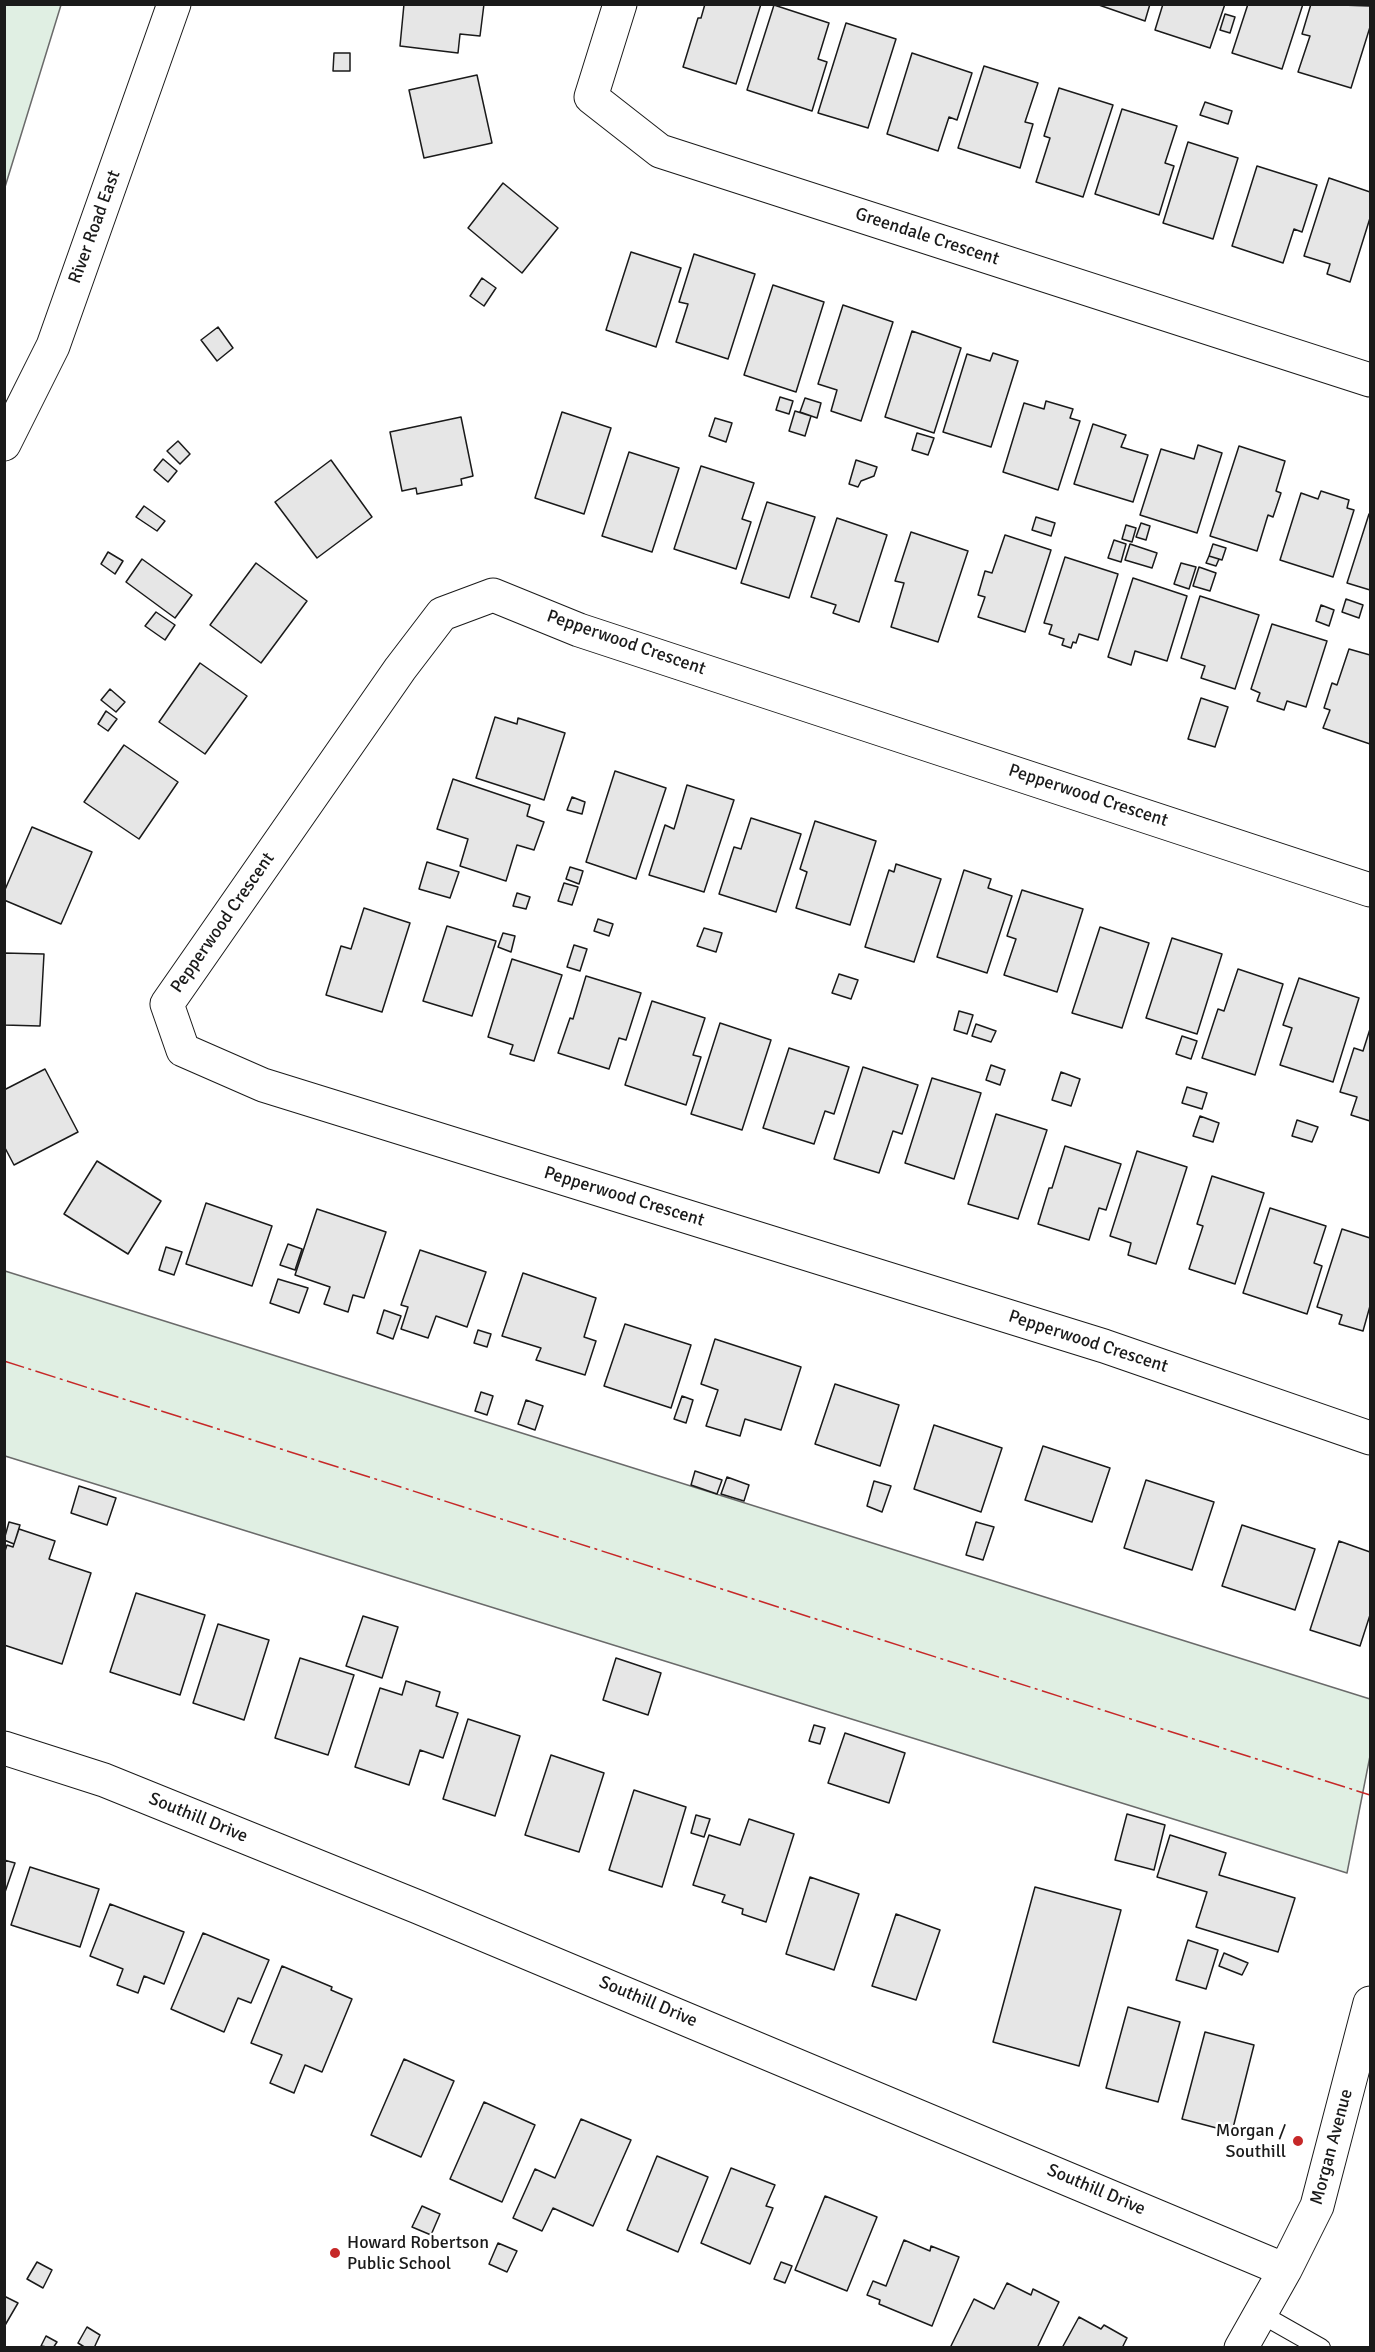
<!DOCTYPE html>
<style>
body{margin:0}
#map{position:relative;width:1375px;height:2352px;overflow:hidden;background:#fff;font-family:Signika,sans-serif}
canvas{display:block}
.frame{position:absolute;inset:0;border:6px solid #1a1a1a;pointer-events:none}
</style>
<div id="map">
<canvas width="1375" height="2352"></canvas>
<div class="frame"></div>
</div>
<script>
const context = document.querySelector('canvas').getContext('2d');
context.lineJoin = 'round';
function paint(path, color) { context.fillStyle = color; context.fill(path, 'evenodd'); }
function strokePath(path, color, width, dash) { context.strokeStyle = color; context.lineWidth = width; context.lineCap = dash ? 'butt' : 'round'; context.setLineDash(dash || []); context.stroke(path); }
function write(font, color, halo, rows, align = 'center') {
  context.font = font + ' Signika,sans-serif'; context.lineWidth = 4.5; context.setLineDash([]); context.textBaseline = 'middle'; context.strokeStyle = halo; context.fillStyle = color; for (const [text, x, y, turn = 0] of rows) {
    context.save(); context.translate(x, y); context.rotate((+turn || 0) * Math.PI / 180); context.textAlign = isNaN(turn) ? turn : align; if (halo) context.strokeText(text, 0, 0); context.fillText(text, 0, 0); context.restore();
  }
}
const green = new Path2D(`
 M 5,4 L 61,5 L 5,187 L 4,5 Z
 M 5,1271 L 1370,1699 L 1370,1756 L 1347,1873 L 5,1456 Z`);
const building = new Path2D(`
 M 404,4 L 484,4 L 480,36 L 460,34 L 458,53 L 400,46 Z
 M 705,4 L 761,4 L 736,84 L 683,67 L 698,18 L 701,18 Z
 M 1096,4 L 1150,4 L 1145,21 Z
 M 1163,4 L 1225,4 L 1210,48 L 1155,30 Z
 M 1248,4 L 1303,4 L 1282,69 L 1232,53 Z
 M 1311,4 L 1370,6 L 1370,27 L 1351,88 L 1298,72 L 1310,36 L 1302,34 Z
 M 774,5 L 829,23 L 818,59 L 827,62 L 812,111 L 747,90 Z
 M 1225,14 L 1235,17 L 1230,33 L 1220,30 Z
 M 846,23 L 896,39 L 868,128 L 818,113 Z
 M 334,53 L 350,53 L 350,71 L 333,71 Z
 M 912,53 L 972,73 L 957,120 L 949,117 L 938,151 L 887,134 Z
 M 984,66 L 1038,83 L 1025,122 L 1033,124 L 1020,168 L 958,148 Z
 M 477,75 L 492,143 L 424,158 L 409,90 Z
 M 1059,88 L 1113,105 L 1083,197 L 1036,182 L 1050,138 L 1044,136 Z
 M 1205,102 L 1232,111 L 1228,124 L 1200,115 Z
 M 1122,109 L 1177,126 L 1165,163 L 1174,166 L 1159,215 L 1095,194 Z
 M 1188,142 L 1238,158 L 1213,239 L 1163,223 Z
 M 1257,166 L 1317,185 L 1302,232 L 1294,229 L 1283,263 L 1232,246 Z
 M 1329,178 L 1370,192 L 1370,218 L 1350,282 L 1327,274 L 1330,264 L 1304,256 Z
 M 503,183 L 558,228 L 522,273 L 468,228 Z
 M 631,252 L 681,268 L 656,347 L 606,330 Z
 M 694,254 L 755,274 L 728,359 L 676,342 L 688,304 L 679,302 Z
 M 482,278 L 496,288 L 484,306 L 470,296 Z
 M 773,285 L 824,302 L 796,392 L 744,375 Z
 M 843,305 L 893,322 L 861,421 L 831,411 L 837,390 L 818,384 Z
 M 218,327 L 233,348 L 217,361 L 201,340 Z
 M 912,331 L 961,348 L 934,433 L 885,417 Z
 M 993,353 L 1018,361 L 991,447 L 943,432 L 967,354 L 990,361 Z
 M 780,397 L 793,401 L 789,414 L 776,410 Z
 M 805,398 L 821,403 L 817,418 L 800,412 Z
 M 1046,401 L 1073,409 L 1070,418 L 1080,421 L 1058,490 L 1003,472 L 1024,403 L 1044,409 Z
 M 795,411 L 811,416 L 805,436 L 789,431 Z
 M 562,412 L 611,428 L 584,514 L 535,498 Z
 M 461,417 L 473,476 L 461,479 L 462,485 L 417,494 L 416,488 L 402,491 L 390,432 Z
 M 715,418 L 732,423 L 726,442 L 709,436 Z
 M 1093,424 L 1126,435 L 1121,447 L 1148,455 L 1133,502 L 1074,484 Z
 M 917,433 L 934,438 L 928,455 L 912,450 Z
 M 178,441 L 190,454 L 180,464 L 167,451 Z
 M 1198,445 L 1222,453 L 1197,533 L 1140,515 L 1161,449 L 1194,459 Z
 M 1239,446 L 1285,461 L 1276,491 L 1281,493 L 1273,517 L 1268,515 L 1257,551 L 1210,536 Z
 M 629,452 L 679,468 L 652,552 L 602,536 Z
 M 163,459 L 177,471 L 168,482 L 154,470 Z
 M 331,460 L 372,517 L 317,558 L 275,502 Z
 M 856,460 L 877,467 L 874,476 L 861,481 L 858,487 L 849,484 Z
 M 701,466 L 754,483 L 742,519 L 751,522 L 736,569 L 674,549 Z
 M 1321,491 L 1349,500 L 1347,508 L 1354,510 L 1333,577 L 1280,560 L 1301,493 L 1318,499 Z
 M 767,502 L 815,517 L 789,598 L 741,583 Z
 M 144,506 L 165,521 L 157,531 L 136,517 Z
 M 1369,514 L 1370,515 L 1370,590 L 1347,583 Z
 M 1036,517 L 1055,523 L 1051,536 L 1032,530 Z
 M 837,518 L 887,535 L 859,622 L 833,613 L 836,605 L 811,597 Z
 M 1141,523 L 1150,526 L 1146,540 L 1136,537 Z
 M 1126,525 L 1136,528 L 1132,542 L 1122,539 Z
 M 911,532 L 968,551 L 938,642 L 891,627 L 904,583 L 895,581 Z
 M 1005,535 L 1051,550 L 1025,632 L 978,617 L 985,597 L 978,595 L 985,571 L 992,573 Z
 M 1114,540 L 1126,544 L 1121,562 L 1108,558 Z
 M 1130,544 L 1157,553 L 1152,568 L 1125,560 Z
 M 1213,544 L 1226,548 L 1222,560 L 1209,556 Z
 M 108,552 L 123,561 L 115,574 L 101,564 Z
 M 1209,556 L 1219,559 L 1216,566 L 1206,563 Z
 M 1065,557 L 1118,574 L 1098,640 L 1079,634 L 1076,643 L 1073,642 L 1071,648 L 1062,645 L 1064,639 L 1049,634 L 1052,625 L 1044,623 Z
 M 142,559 L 192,595 L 175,618 L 126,582 Z
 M 256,563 L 307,601 L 261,663 L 210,625 Z
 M 1181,563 L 1196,567 L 1189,589 L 1174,584 Z
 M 1199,567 L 1216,573 L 1210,591 L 1193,586 Z
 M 1133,578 L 1187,596 L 1167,661 L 1135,651 L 1131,665 L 1108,657 Z
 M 1200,596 L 1259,615 L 1235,689 L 1201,678 L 1205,666 L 1181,658 Z
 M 1346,599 L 1363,605 L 1359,618 L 1342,612 Z
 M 1321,605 L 1334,610 L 1329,626 L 1316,621 Z
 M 156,612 L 175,625 L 165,640 L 145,626 Z
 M 1272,624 L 1327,641 L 1306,707 L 1287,701 L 1284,710 L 1257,701 L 1260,693 L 1251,689 Z
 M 1349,649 L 1370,655 L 1370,744 L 1323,728 L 1330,710 L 1324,708 L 1332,683 L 1337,685 Z
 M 200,663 L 247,696 L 205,754 L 159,722 Z
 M 110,689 L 125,702 L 116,712 L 101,700 Z
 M 1201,698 L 1228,707 L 1215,747 L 1188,739 Z
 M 106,711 L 117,719 L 108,731 L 98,724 Z
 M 495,717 L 517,724 L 518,718 L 565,733 L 544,800 L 476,778 Z
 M 124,745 L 178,782 L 139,839 L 84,802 Z
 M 615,771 L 666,788 L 636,879 L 586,862 Z
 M 453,779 L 530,805 L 527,816 L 544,822 L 534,850 L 517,845 L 506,881 L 460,866 L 468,839 L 437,829 Z
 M 687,785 L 734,800 L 704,892 L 649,875 L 665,825 L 674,829 Z
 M 572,797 L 585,802 L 582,814 L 567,810 Z
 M 751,818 L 801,834 L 776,912 L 719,894 L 734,847 L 741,849 Z
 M 815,821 L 876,841 L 850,925 L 796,908 L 807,872 L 800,869 Z
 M 32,827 L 92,852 L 61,924 L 4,900 L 4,892 Z
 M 427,862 L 459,872 L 450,898 L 419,889 Z
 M 896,864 L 941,879 L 914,962 L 865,947 L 889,870 L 894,872 Z
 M 570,867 L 583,871 L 579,884 L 566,879 Z
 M 964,870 L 991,879 L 988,888 L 1012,896 L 987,973 L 937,957 Z
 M 564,883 L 578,887 L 572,905 L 558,901 Z
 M 1022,890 L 1083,909 L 1057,992 L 1004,975 L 1016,939 L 1007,936 Z
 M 517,893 L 530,897 L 526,909 L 513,906 Z
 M 364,908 L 410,923 L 382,1012 L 326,995 L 341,946 L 351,949 Z
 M 598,919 L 613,924 L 609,936 L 594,931 Z
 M 447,926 L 496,941 L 472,1016 L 423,1001 Z
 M 1100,927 L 1149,943 L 1122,1028 L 1072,1013 Z
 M 704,928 L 722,933 L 716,952 L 697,946 Z
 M 503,933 L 515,936 L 511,952 L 498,947 Z
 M 1172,938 L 1222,954 L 1197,1034 L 1146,1018 Z
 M 574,945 L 587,949 L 580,971 L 567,967 Z
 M 4,953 L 44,954 L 40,1026 L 4,1025 Z
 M 512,959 L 562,975 L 534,1061 L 510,1054 L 513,1045 L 488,1037 Z
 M 1238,969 L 1283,984 L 1255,1075 L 1202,1058 L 1218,1009 L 1224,1011 Z
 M 839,974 L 858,980 L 851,999 L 832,993 Z
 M 586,976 L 641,993 L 626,1040 L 619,1038 L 609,1069 L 558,1053 L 570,1018 L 573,1019 Z
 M 1299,978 L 1359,998 L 1333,1082 L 1280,1065 L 1292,1028 L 1283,1025 Z
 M 652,1001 L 705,1018 L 693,1055 L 701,1057 L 686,1105 L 625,1085 Z
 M 959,1011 L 973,1015 L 967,1034 L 954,1030 Z
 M 720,1023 L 771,1040 L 742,1130 L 691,1114 Z
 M 976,1024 L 996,1031 L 991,1042 L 972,1036 Z
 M 1370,1029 L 1370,1121 L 1351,1115 L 1357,1097 L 1340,1092 L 1354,1048 L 1363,1051 Z
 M 1182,1036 L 1197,1041 L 1191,1059 L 1176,1054 Z
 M 789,1048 L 849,1067 L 834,1114 L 825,1111 L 814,1144 L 763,1128 Z
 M 991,1065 L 1005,1070 L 1000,1085 L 986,1080 Z
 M 863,1067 L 918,1085 L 902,1134 L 893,1131 L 879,1173 L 834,1159 Z
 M 45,1069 L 78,1132 L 14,1165 L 4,1146 L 4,1090 Z
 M 1061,1072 L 1080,1079 L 1071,1106 L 1052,1100 Z
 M 932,1078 L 981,1093 L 954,1179 L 905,1163 Z
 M 1187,1087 L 1207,1093 L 1202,1109 L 1182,1103 Z
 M 996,1114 L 1047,1130 L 1018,1219 L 968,1204 Z
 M 1200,1116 L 1219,1123 L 1213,1142 L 1193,1136 Z
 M 1297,1120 L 1318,1127 L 1312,1142 L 1292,1136 Z
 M 1065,1146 L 1121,1164 L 1106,1210 L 1099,1208 L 1089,1240 L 1038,1224 L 1049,1188 L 1052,1188 Z
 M 1137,1151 L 1187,1167 L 1156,1264 L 1128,1255 L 1131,1243 L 1110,1236 Z
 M 97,1161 L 161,1201 L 128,1254 L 64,1214 Z
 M 1212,1176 L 1264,1193 L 1235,1284 L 1189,1269 L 1203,1226 L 1197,1224 Z
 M 206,1203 L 272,1226 L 252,1286 L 186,1264 Z
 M 1270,1208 L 1326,1226 L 1314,1263 L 1322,1266 L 1307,1314 L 1243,1293 Z
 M 317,1209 L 386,1232 L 364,1298 L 353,1295 L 348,1312 L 324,1304 L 330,1287 L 295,1275 Z
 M 1342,1229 L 1370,1238 L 1370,1306 L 1363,1331 L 1339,1324 L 1342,1315 L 1317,1307 Z
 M 288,1244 L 302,1249 L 295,1270 L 280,1265 Z
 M 166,1247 L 182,1252 L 174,1275 L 159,1270 Z
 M 420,1250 L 486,1272 L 467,1327 L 436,1316 L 428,1338 L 401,1329 L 408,1307 L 401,1305 Z
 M 523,1273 L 596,1298 L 584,1337 L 596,1341 L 585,1375 L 536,1360 L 541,1348 L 502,1336 Z
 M 278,1279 L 308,1288 L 299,1313 L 270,1303 Z
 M 384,1310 L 401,1316 L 393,1339 L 377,1333 Z
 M 625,1324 L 691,1345 L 671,1408 L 604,1386 Z
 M 478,1330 L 491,1334 L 487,1347 L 474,1343 Z
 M 715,1339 L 801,1367 L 781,1430 L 745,1419 L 740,1436 L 706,1426 L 718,1390 L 701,1384 Z
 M 835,1384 L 899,1405 L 880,1466 L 815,1444 Z
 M 481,1392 L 493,1396 L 487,1415 L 475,1411 Z
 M 682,1396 L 693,1400 L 686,1423 L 674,1419 Z
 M 526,1400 L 543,1406 L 535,1430 L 518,1424 Z
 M 934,1425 L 1002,1448 L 981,1512 L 914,1489 Z
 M 1043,1446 L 1110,1468 L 1092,1522 L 1025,1500 Z
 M 695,1471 L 722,1480 L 717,1494 L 691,1485 Z
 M 727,1477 L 749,1485 L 744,1501 L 721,1494 Z
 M 1146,1480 L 1214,1502 L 1192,1570 L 1124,1548 Z
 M 874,1481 L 891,1486 L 882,1512 L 867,1506 Z
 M 79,1486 L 116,1498 L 107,1525 L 71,1513 Z
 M 9,1522 L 20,1525 L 14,1544 L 4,1540 Z
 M 976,1522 L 994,1527 L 983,1560 L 966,1555 Z
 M 1242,1525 L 1315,1549 L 1295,1610 L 1222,1586 Z
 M 19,1529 L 55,1541 L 49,1559 L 91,1573 L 62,1664 L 4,1645 L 4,1554 L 7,1545 L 13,1547 Z
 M 1339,1541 L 1370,1552 L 1370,1615 L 1360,1646 L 1310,1630 Z
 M 136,1593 L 205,1615 L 180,1695 L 110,1672 Z
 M 363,1616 L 398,1627 L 382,1678 L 346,1666 Z
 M 218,1624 L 269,1640 L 244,1720 L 193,1703 Z
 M 300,1658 L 354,1675 L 328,1755 L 275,1738 Z
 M 616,1658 L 661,1673 L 648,1715 L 603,1700 Z
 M 406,1681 L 440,1692 L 436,1706 L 458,1713 L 443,1758 L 420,1750 L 409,1785 L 355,1767 L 380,1688 L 402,1695 Z
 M 468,1719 L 520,1736 L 495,1816 L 443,1799 Z
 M 814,1725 L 825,1728 L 820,1744 L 809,1741 Z
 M 845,1733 L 905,1753 L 889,1803 L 828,1783 Z
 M 551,1755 L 604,1773 L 579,1852 L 525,1835 Z
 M 634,1790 L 686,1807 L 662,1887 L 609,1870 Z
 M 1127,1814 L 1165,1825 L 1154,1870 L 1115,1860 Z
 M 696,1815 L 710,1819 L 704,1837 L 691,1833 Z
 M 749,1819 L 794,1834 L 766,1922 L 742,1914 L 743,1909 L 722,1902 L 725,1895 L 693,1885 L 709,1835 L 740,1845 Z
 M 1170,1835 L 1226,1853 L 1219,1875 L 1295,1898 L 1278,1952 L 1196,1927 L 1207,1892 L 1157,1877 Z
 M 4,1860 L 15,1863 L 4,1895 Z
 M 30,1867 L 99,1889 L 80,1947 L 11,1925 Z
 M 810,1877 L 859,1894 L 834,1970 L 786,1954 Z
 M 1035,1887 L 1121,1910 L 1079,2066 L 993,2042 Z
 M 110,1904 L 184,1932 L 164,1984 L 144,1976 L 138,1993 L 117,1985 L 123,1969 L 90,1956 Z
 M 896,1914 L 940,1930 L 916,2000 L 872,1986 Z
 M 203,1933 L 269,1960 L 251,2003 L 238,1998 L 224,2032 L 171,2009 Z
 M 1188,1940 L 1218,1950 L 1206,1989 L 1176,1980 Z
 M 1224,1953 L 1248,1963 L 1242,1975 L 1219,1966 Z
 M 282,1966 L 332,1987 L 331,1990 L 352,1999 L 322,2072 L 305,2065 L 294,2093 L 270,2083 L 282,2055 L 251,2043 Z
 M 1128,2007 L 1180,2022 L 1158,2102 L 1106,2088 Z
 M 1205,2032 L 1254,2045 L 1232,2132 L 1182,2119 Z
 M 404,2059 L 454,2081 L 421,2157 L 371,2135 Z
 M 484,2102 L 535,2125 L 502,2202 L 450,2179 Z
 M 581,2119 L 631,2140 L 593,2226 L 553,2208 L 542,2231 L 513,2218 L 535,2169 L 555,2178 Z
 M 657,2156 L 708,2177 L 678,2252 L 627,2230 Z
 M 731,2168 L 775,2185 L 766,2206 L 773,2208 L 750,2264 L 701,2243 Z
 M 825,2196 L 877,2217 L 847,2291 L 795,2270 Z
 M 422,2206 L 440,2214 L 431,2235 L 412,2227 Z
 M 904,2240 L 930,2251 L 931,2246 L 959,2257 L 932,2326 L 879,2304 L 880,2300 L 867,2295 L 873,2281 L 886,2286 Z
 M 498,2243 L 517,2251 L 507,2272 L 489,2264 Z
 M 37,2262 L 52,2270 L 43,2288 L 27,2279 Z
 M 781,2262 L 792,2266 L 785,2283 L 774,2279 Z
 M 1007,2283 L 1031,2295 L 1033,2289 L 1059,2302 L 1037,2348 L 950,2348 L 974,2299 L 994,2309 Z
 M 4,2296 L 18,2303 L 4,2327 Z
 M 1079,2317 L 1101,2329 L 1104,2325 L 1127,2338 L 1122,2348 L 1062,2348 Z
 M 87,2327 L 100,2335 L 94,2348 L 86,2348 L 78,2343 Z
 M 46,2336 L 57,2342 L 53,2348 L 41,2346 Z`);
const lane = new Path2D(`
 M 1261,2314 L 1321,2348`);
const street = new Path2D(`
 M 620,4 L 591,97 L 660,151 L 1370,380
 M 1370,890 L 579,630 L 493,595 L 442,614 L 400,669 L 167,1004 L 183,1050 L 263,1085 L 1104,1346 L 1370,1438
 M 4,1748 L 104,1780 L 418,1907 L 1285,2270
 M 1241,2348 L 1285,2270 L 1317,2206 L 1370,2003`);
const secondary = new Path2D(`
 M 4,444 L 53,346 L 174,4`);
const power = new Path2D(`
 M 4,1361 L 1370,1795`);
const markers = [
 [1298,2141,6,"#c62828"],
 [335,2253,6,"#c62828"]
];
const streetNames = [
 ["River Road East",95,227,-70],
 ["Greendale Crescent",927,237,18],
 ["Pepperwood Crescent",626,643,19],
 ["Pepperwood Crescent",1088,796,18],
 ["Pepperwood Crescent",223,923,-55],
 ["Pepperwood Crescent",624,1197,17],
 ["Pepperwood Crescent",1088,1342,18],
 ["Southill Drive",198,1818,22],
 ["Southill Drive",648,2002,23],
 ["Morgan Avenue",1332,2147,-75],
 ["Southill Drive",1096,2190,23]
];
const poiNames = [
 ["Morgan /",1286,2131],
 ["Southill",1286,2152],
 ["Howard Robertson",347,2243,"left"],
 ["Public School",347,2264,"left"]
];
paint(green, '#e0efe3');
strokePath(green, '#6a6a6a', 1.5);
paint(building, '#e6e6e6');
strokePath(building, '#1a1a1a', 1.5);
strokePath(lane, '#1a1a1a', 20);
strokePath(street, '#1a1a1a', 35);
strokePath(secondary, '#1a1a1a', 35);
strokePath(lane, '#fff', 18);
strokePath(street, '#fff', 33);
strokePath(secondary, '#fff', 33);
strokePath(power, '#c62828', 1.5, [21, 4.5, 3, 4.5]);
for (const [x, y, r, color] of markers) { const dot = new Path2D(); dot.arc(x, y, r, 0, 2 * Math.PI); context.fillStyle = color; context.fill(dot); strokePath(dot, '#fff', 2); }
write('18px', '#1a1a1a', '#fff', streetNames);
write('18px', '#1a1a1a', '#fff', poiNames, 'right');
</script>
